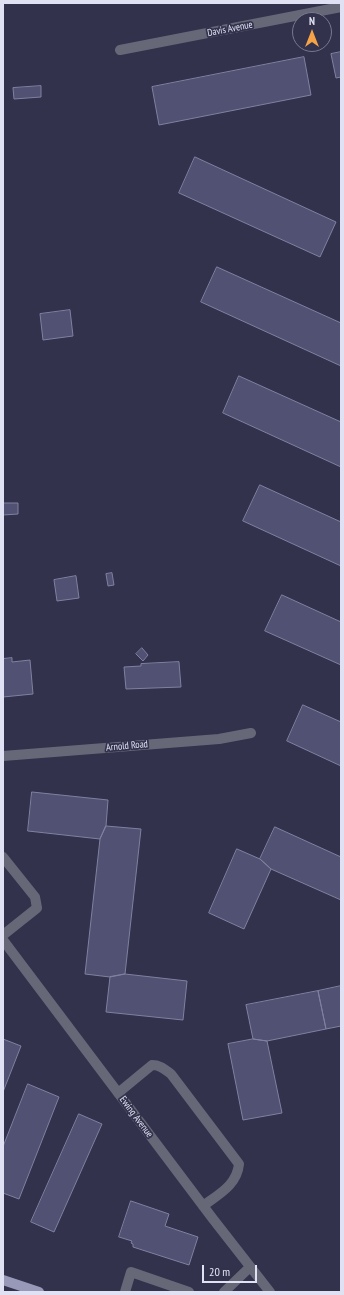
<!DOCTYPE html>
<style>
body{margin:0}
#map{position:relative;width:344px;height:1295px;overflow:hidden;background:#32324d;font-family:"PT Sans Narrow",sans-serif}
canvas{display:block}
.frame{position:absolute;inset:0;border:4px solid #e0e1f3;pointer-events:none}
.north{position:absolute;left:292px;top:12px;width:40px;height:40px;box-sizing:border-box;background:#32324d;border:1px solid #78788f;border-radius:50%;rotate:0deg;font-size:11px;font-weight:700;line-height:16px;text-align:center;color:#e0e1f3}
.north::after{content:'';display:block;margin:auto;width:14px;height:18px;background:#f6a247;clip-path:polygon(50% 0,100% 100%,50% 72%,0 100%)}
.scale{position:absolute;left:202px;top:1265px;width:55px;height:18px;box-sizing:border-box;border:2px solid #e0e1f3;border-top:0;padding-left:5px;font-size:12px;line-height:14px;white-space:nowrap;color:#e0e1f3;-webkit-text-stroke:3px #32324d;paint-order:stroke}
</style>
<div id="map">
<canvas width="344" height="1295"></canvas>
<div class="frame"></div>
<div class="north">N</div>
<div class="scale">20 m</div>
</div>
<script>
const context = document.querySelector('canvas').getContext('2d');
context.lineJoin = 'round';
function paint(path, color) { context.fillStyle = color; context.fill(path, 'evenodd'); }
function strokePath(path, color, width, dash) { context.strokeStyle = color; context.lineWidth = width; context.lineCap = dash ? 'butt' : 'round'; context.setLineDash(dash || []); context.stroke(path); }
function write(font, color, halo, rows, align = 'center') {
  context.font = font + ' "PT Sans Narrow",sans-serif'; context.lineWidth = 3.5; context.setLineDash([]); context.textBaseline = 'middle'; context.strokeStyle = halo; context.fillStyle = color; for (const [text, x, y, turn = 0] of rows) {
    context.save(); context.translate(x, y); context.rotate((+turn || 0) * Math.PI / 180); context.textAlign = isNaN(turn) ? turn : align; if (halo) context.strokeText(text, 0, 0); context.fillText(text, 0, 0); context.restore();
  }
}
const building = new Path2D(`
 M 341,52 L 341,77 L 336,78 L 331,54 Z
 M 304,57 L 311,95 L 159,125 L 152,87 Z
 M 41,86 L 41,97 L 14,99 L 13,88 Z
 M 195,157 L 336,222 L 320,257 L 179,193 Z
 M 217,267 L 341,323 L 341,366 L 201,302 Z
 M 70,310 L 73,336 L 43,340 L 40,314 Z
 M 239,376 L 341,422 L 341,467 L 223,413 Z
 M 260,485 L 341,522 L 341,566 L 243,521 Z
 M 3,503 L 18,503 L 18,514 L 3,515 Z
 M 112,573 L 114,585 L 108,586 L 106,574 Z
 M 76,576 L 79,598 L 57,601 L 54,580 Z
 M 282,595 L 341,622 L 341,665 L 265,631 Z
 M 142,648 L 148,655 L 143,661 L 136,654 Z
 M 12,658 L 12,662 L 30,660 L 33,694 L 3,697 L 3,659 Z
 M 179,662 L 181,687 L 126,689 L 124,667 L 141,666 L 141,664 Z
 M 303,705 L 341,722 L 341,766 L 287,741 Z
 M 32,792 L 108,800 L 106,826 L 100,839 L 28,831 Z
 M 106,826 L 141,829 L 125,974 L 110,977 L 85,974 L 100,839 Z
 M 275,827 L 341,857 L 341,900 L 271,869 L 260,859 Z
 M 237,849 L 260,859 L 271,869 L 244,929 L 209,913 Z
 M 125,974 L 187,981 L 183,1020 L 106,1012 L 110,977 Z
 M 341,986 L 341,1026 L 326,1029 L 318,991 Z
 M 318,991 L 326,1029 L 267,1041 L 253,1039 L 246,1005 Z
 M 3,1039 L 21,1046 L 3,1092 Z
 M 253,1039 L 267,1041 L 282,1113 L 243,1120 L 228,1044 Z
 M 28,1084 L 59,1097 L 19,1199 L 3,1193 L 3,1147 Z
 M 79,1114 L 102,1124 L 54,1232 L 31,1222 Z
 M 131,1201 L 169,1214 L 165,1226 L 198,1237 L 189,1265 L 133,1247 L 133,1244 L 131,1243 L 132,1241 L 119,1237 Z`);
const minor = new Path2D(`
 M 120,50 L 341,7
 M 3,756 L 219,739 L 251,733
 M 3,857 L 35,897 L 37,908 L 3,935
 M 3,940 L 213,1219 L 270,1292
 M 118,1093 L 152,1065 C 160,1065 164,1069 171,1074 L 239,1164 C 237,1185 219,1194 203,1206
 M 125,1292 L 131,1272 L 189,1292
 M 224,1292 L 250,1267`);
const major = new Path2D(`
 M 3,1280 L 39,1292`);
const streetNames = [
 ["Davis Avenue",230,29,-11],
 ["Arnold Road",127,746,-5],
 ["Ewing Avenue",136,1117,53]
];
paint(building, '#515173');
strokePath(building, '#8080a0', 1);
strokePath(minor, '#676877', 10);
strokePath(major, '#9899b9', 10);
write('10px', '#e0e1f3', '#32324d', streetNames);
</script>
